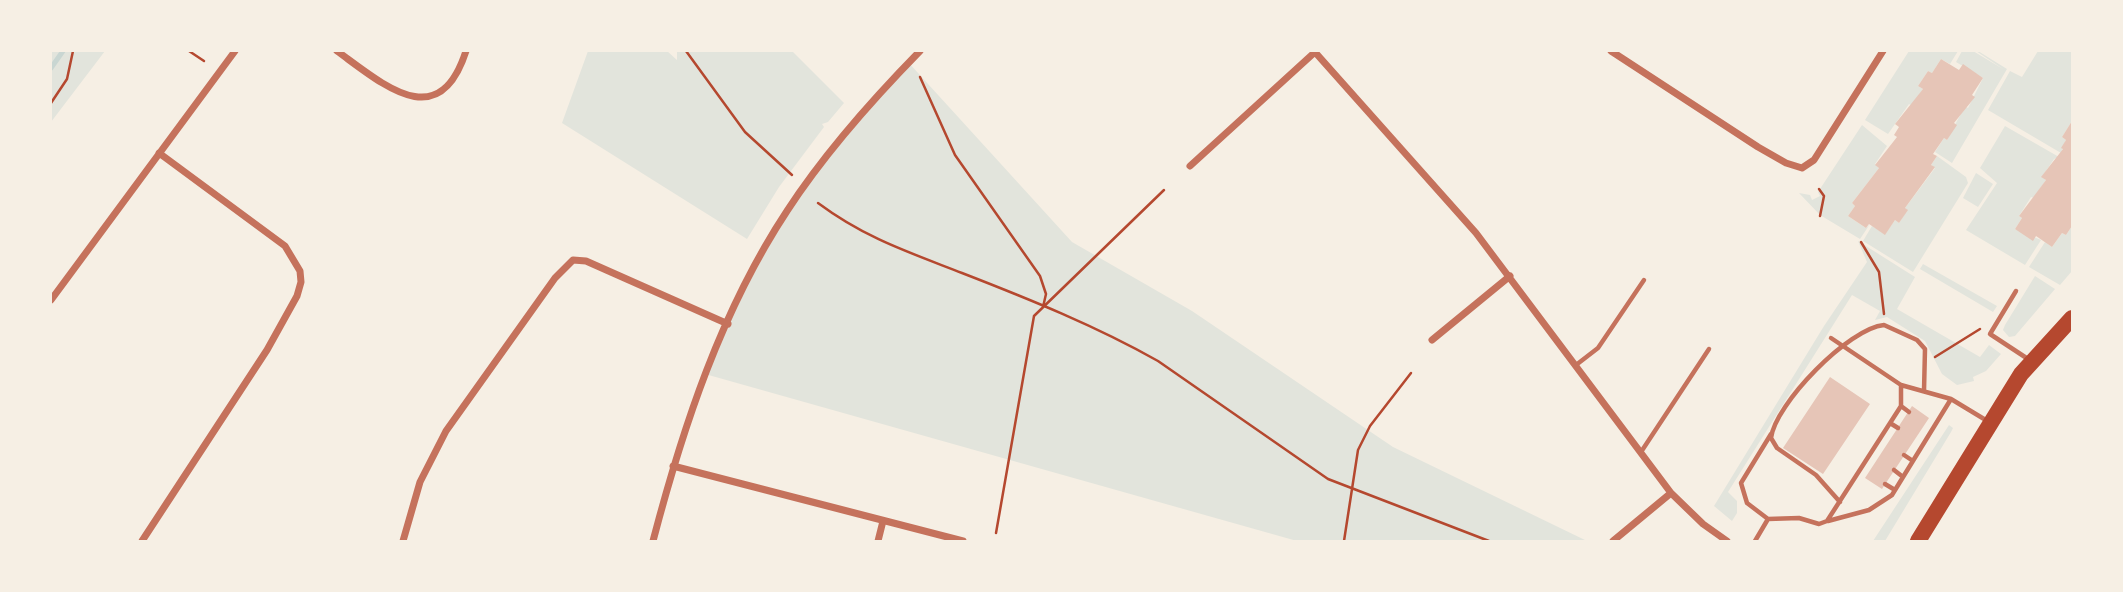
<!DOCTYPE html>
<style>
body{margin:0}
#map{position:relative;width:2123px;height:592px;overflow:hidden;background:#f6efe4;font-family:Rubik,sans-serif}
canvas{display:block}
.frame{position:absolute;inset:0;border:52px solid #f6efe4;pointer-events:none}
</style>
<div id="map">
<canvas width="2123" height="592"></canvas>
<div class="frame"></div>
</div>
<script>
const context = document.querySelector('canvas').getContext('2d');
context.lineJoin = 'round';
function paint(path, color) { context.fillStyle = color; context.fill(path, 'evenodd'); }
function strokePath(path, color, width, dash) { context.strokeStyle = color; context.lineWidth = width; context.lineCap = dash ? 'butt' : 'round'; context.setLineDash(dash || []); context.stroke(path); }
const green = new Path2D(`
 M 51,51 L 105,51 L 51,122 Z
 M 588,51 L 667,51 L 677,60 L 677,51 L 792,51 L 844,103 L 828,122 L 822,124 L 824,127 L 779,187 L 747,239 L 562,123 Z
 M 1909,51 L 1958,51 L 1950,64 L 1941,59 L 1932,73 L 1928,71 L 1918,86 L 1923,89 L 1912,106 L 1909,104 L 1888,134 L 1865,120 Z
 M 1962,51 L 1973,51 L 2003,69 L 1976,51 L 1978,51 L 2007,69 L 1952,163 L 1935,152 L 1944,138 L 1947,140 L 1965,106 L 1968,108 L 1983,78 L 1956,62 Z
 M 2038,51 L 2072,51 L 2072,121 L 2062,137 L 2066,140 L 2061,153 L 1988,110 L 2010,71 L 2022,77 Z
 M 908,62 L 1072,242 L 1192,311 L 1393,447 L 1587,541 L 1297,541 L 705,374 L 744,290 L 803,187 Z
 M 1862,125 L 1887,146 L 1875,164 L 1879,168 L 1852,203 L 1855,206 L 1848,216 L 1866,228 L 1870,224 L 1860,239 L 1820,215 L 1799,193 L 1810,195 L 1812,200 L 1820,196 L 1818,192 Z
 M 2005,126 L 2059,157 L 2054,159 L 2042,177 L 2046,180 L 2034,198 L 2031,197 L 2019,216 L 2022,218 L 2015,229 L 2041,240 L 2025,265 L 1966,230 L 1997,183 L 1980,168 Z
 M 1937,156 L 1966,177 L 1968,183 L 1913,272 L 1863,241 L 1872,226 L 1885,234 L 1895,220 L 1899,223 L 1907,210 L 1905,208 L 1935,168 L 1931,165 Z
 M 1976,173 L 1993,184 L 1978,207 L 1963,198 Z
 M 2072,226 L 2072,271 L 2060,285 L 2029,267 L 2045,242 L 2052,247 L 2062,233 L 2066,235 Z
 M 1858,241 L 1915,277 L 1897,309 L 1980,357 L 1989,345 L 2001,354 L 1986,371 L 1973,377 L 1974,381 L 1957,385 L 1942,374 L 1925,341 L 1887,317 L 1875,320 L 1880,311 L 1852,295 L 1728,492 L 1737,501 L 1737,513 L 1732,521 L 1714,506 L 1824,326 L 1867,262 Z
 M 1923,264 L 1997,306 L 1993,312 L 1920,269 Z
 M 2035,276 L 2055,289 L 2015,336 L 2009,337 L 2003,330 L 2005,325 Z
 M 1949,425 L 1953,428 L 1951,432 L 1885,541 L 1873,541 Z`);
const stream = new Path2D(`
 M 51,68 L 63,51`);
const building = new Path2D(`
 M 1941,59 L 1959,70 L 1963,64 L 1983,78 L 1972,95 L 1975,97 L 1954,123 L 1957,125 L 1947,140 L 1944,138 L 1933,154 L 1937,156 L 1931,165 L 1935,167 L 1905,208 L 1908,210 L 1899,223 L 1895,220 L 1885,235 L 1869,224 L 1866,228 L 1848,216 L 1855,206 L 1852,203 L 1879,168 L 1875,165 L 1897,137 L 1894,135 L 1899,127 L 1895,124 L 1923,89 L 1918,86 L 1928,71 L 1932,73 Z
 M 2072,121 L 2072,226 L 2066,235 L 2062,233 L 2052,247 L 2036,236 L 2033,241 L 2015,229 L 2022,218 L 2019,216 L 2046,180 L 2041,177 L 2063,149 L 2061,148 L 2066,140 L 2062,137 Z
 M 1830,377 L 1870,404 L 1823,474 L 1783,448 Z
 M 1912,406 L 1929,418 L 1882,489 L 1865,478 Z`);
const path = new Path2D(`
 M 189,51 L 204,61
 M 686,51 L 745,132 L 792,175
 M 920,77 L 955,155 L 1040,276 L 1046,294 L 1043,307
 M 51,103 L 67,79 L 73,51
 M 1819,189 L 1824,196 L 1820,216
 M 818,203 C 865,238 908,252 962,273 C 1029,299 1096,326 1158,361 L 1328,479 L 1489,541
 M 1861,242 L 1879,272 L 1884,314
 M 1935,357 L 1980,329
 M 996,533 L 1034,316 L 1164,190
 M 1344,541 L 1358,450 L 1370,426 L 1411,373`);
const service = new Path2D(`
 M 2016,291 L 1990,334 L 2028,359
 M 1831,338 L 1901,385 L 1951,399 L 1989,422
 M 1576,365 L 1598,348 L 1644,280
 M 1901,406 L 1909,412
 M 1890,423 L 1898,428
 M 1641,452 L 1709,349
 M 1904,455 L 1913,461
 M 1894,470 L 1903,477
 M 1885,484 L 1895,490
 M 1840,502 L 1816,475 L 1777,448 L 1771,438 C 1775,404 1849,328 1884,325 L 1917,340 L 1925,349 L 1924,391
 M 1768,519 L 1747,503 L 1741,483 L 1771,434
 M 1828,521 L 1869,510 L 1892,495 L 1951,399
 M 1755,541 L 1768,519 L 1799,518 L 1819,524 L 1827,521 L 1901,406 L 1901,385`);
const minor = new Path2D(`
 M 337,51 C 384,85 439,135 466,51
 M 1314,51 L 1476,233 L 1671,493 L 1703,524 L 1727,541
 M 1611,51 L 1758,147 L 1786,163 L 1802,168 L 1814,160 L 1883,51
 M 1190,166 L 1315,52
 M 51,300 L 235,51
 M 1432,340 L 1510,276
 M 673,466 L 963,541
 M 142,541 L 267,350 L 297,296 L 301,282 L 300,271 L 285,246 L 159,153
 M 403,541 L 420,482 L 446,431 L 555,278 L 573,260 L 586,261 L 728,324
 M 653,541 C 683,427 721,311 787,211 C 824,154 872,100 920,51
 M 878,541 L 883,521
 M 1613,541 L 1671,493`);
const primary = new Path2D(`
 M 1918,541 L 2021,374 L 2072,318`);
paint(green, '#e2e4dc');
strokePath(stream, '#c9d6d2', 5);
paint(building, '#e6c5b7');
strokePath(path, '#b5482f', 2.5);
strokePath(service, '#c5725c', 4.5);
strokePath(minor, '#c5725c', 7);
strokePath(primary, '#b5482f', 16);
</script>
